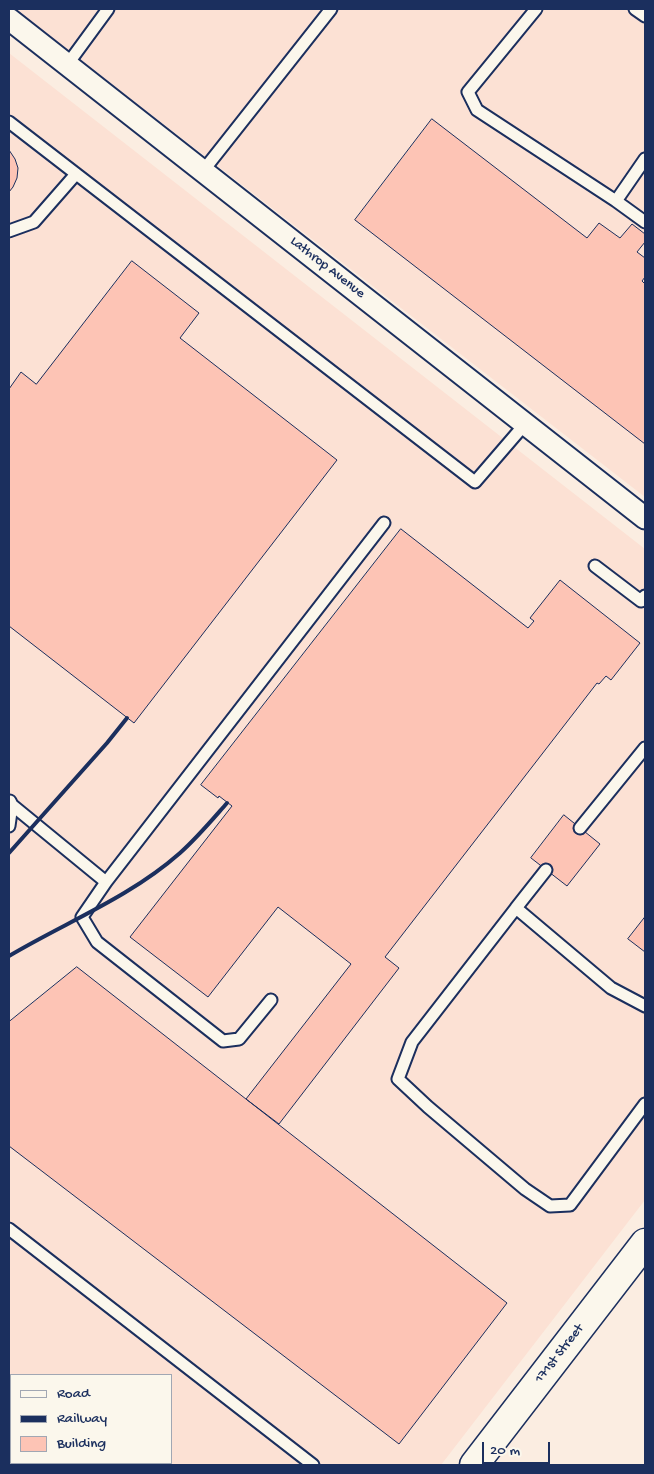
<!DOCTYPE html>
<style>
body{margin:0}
#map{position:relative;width:654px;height:1474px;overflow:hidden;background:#fbede1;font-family:"Gochi Hand",sans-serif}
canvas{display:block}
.frame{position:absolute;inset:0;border:10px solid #1b2f5e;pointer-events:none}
.legend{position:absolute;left:10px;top:1374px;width:162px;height:90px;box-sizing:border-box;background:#fbf7ec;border:1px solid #a1a7b3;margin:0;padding:6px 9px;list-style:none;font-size:15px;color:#1b2f5e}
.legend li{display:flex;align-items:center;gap:10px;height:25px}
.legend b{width:25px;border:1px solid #a1a7b3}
.scale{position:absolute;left:482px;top:1442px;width:68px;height:22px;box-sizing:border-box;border:2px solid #1b2f5e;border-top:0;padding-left:6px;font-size:15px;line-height:18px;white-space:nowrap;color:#1b2f5e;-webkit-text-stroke:4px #fbf7ec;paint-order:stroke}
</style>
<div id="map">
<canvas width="654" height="1474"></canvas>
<div class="frame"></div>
<ul class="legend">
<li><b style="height:6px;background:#fbf7ec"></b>Road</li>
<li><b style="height:6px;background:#1b2f5e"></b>Railway</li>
<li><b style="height:14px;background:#fdc4b5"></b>Building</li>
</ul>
<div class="scale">20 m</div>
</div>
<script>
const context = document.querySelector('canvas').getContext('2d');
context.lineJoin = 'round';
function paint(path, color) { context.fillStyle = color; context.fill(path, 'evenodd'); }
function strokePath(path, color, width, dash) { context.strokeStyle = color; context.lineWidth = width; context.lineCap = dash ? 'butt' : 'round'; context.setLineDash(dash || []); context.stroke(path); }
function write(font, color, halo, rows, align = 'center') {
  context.font = font + ' "Gochi Hand",sans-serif'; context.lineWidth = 4.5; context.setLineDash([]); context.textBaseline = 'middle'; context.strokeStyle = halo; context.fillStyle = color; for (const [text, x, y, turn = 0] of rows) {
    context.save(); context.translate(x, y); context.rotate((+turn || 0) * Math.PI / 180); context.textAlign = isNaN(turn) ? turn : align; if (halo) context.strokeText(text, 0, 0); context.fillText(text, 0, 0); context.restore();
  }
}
const built = new Path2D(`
 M 15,9 L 645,9 L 645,497 Z
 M 9,53 L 645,549 L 645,1200 L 441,1465 L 9,1465 ZM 11,1375 L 171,1375 L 171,1463 L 11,1463 Z`);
const building = new Path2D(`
 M 432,119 L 587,238 L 599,223 L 620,238 L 632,224 L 645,234 L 645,242 L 637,252 L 645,258 L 645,277 L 642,281 L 645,284 L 645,444 L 355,220 Z
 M 9,150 L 15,159 L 18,168 L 17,178 L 13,187 L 9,192 Z
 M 132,261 L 199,313 L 180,338 L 337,460 L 134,723 L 9,626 L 9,389 L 21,372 L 36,384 Z
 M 401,529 L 528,628 L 534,621 L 530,618 L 560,580 L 640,643 L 611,680 L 606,676 L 599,684 L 597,683 L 385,957 L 399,968 L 279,1124 L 246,1099 L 351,964 L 278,907 L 208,997 L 130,937 L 232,806 L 219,796 L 218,798 L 201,785 Z
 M 564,815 L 600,844 L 567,886 L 531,858 Z
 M 645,917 L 645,952 L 628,939 Z
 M 77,967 L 507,1303 L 399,1444 L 9,1146 L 9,1022 Z
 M 9,1411 L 11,1413 L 11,1463 L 76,1463 L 79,1465 L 9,1465 Z`);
const lane = new Path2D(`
 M 536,9 L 468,92 L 477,110 L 616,201
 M 635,9 L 645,16
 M 67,65 L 108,9
 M 9,122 L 475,482 L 525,424
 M 645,159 L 616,201 L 645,222
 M 203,171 L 331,9
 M 9,231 L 34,222 L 76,174
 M 595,566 L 641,601 L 645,596
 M 12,805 L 106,882 L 384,523
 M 9,826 L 12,805 L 10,801
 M 580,828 L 645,748
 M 546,870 L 516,908 L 611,988 L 645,1006
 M 106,882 L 82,917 L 97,942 L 223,1041 L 239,1039 L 271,1000
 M 516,908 L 412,1042 L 398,1079 L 428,1107 L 525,1189 L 550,1206 L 570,1205 L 645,1104
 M 9,1229 L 313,1465`);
const street = new Path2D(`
 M 9,19 L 645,518`);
const secondary = new Path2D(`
 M 474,1465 L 645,1243`);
const rail = new Path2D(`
 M 9,853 L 107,743 L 127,718
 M 9,956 C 66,922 129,898 180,853 C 197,838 212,820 227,803`);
const streetNames = [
 ["Lathrop Avenue",327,268,38],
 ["171st Street",560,1354,-52]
];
paint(built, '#fce1d4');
paint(building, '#fdc4b5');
strokePath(building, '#1b2f5e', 1);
strokePath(lane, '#1b2f5e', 15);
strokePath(street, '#1b2f5e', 25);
strokePath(secondary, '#1b2f5e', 31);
strokePath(lane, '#fbf7ec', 11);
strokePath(street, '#fbf7ec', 21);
strokePath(secondary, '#fbf7ec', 28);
strokePath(rail, '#1b2f5e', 4);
write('14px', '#1b2f5e', '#fbf7ec', streetNames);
</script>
